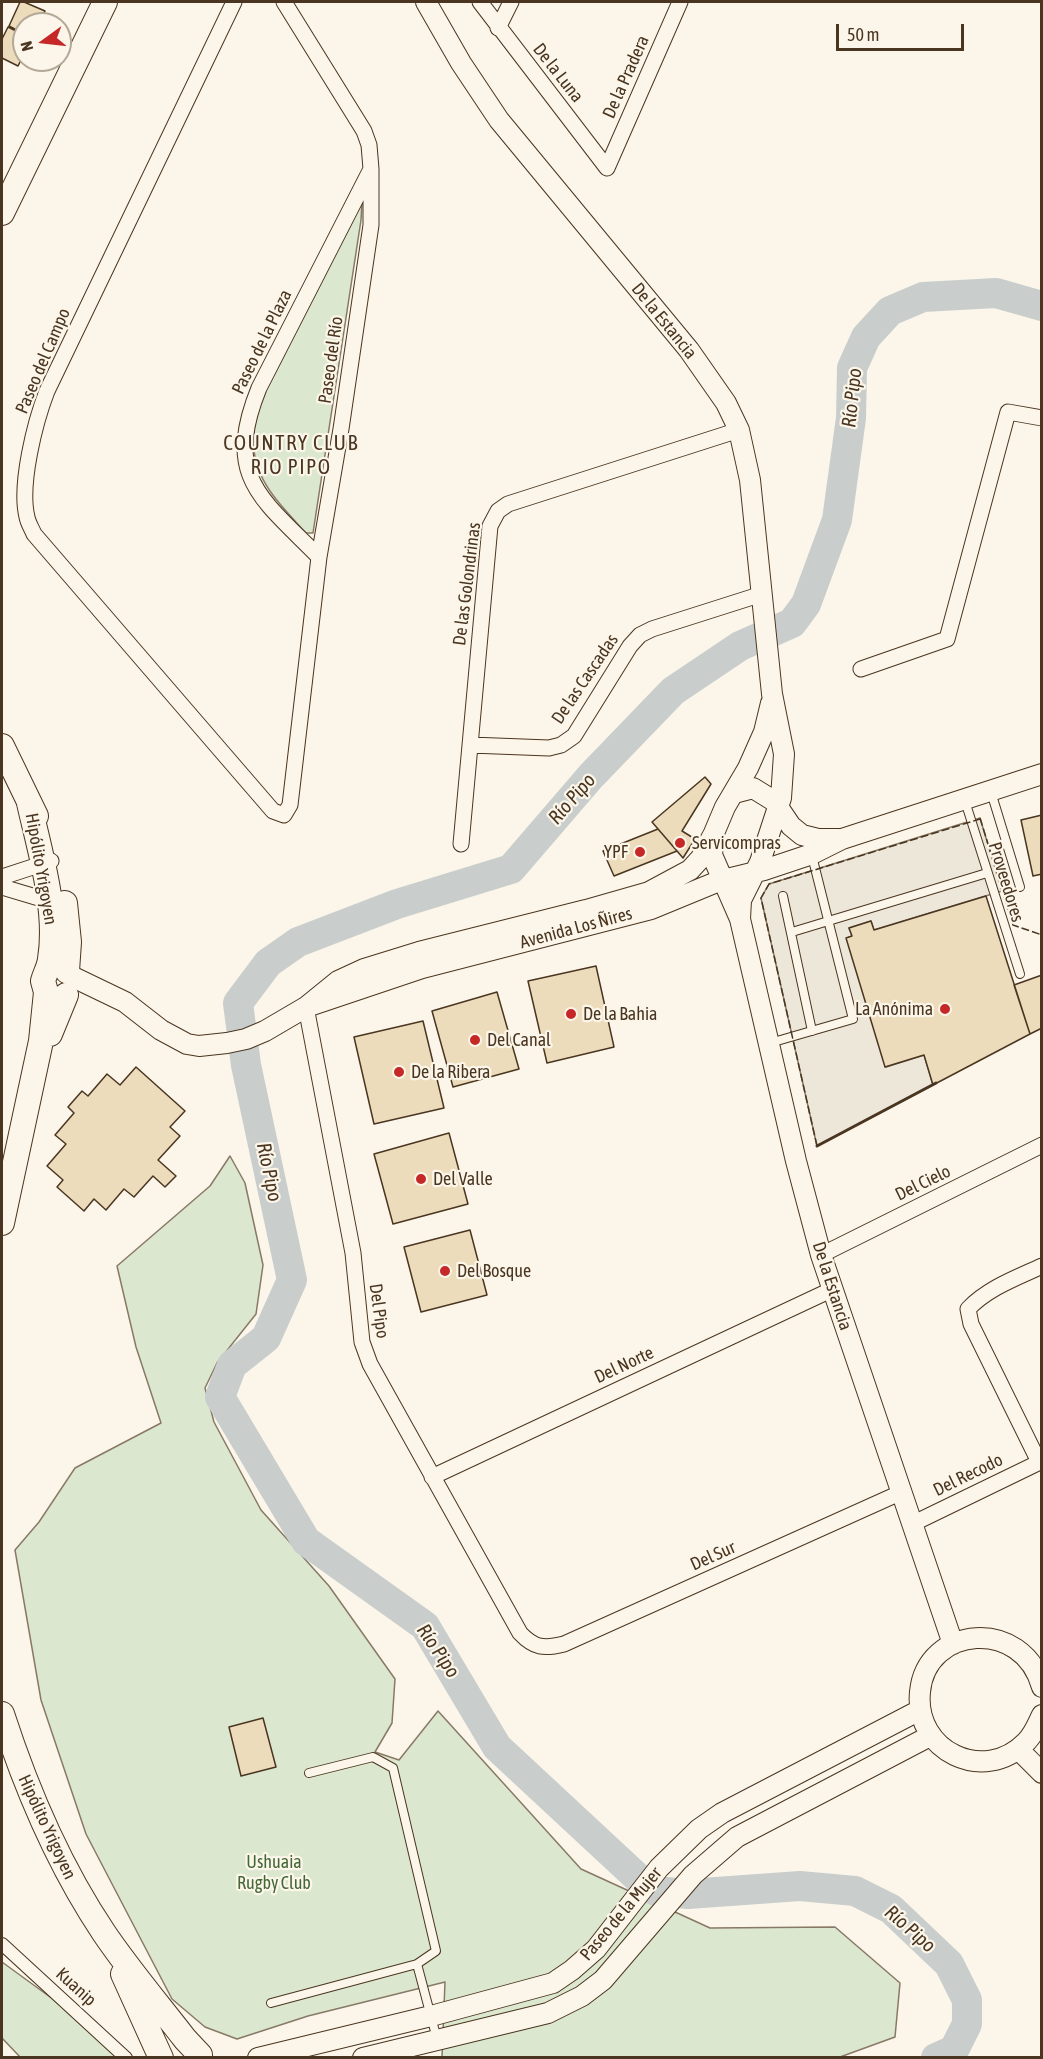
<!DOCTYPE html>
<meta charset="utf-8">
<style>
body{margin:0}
#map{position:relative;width:1043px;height:2059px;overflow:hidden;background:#fbf6e9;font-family:"Asap Condensed",sans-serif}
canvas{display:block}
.frame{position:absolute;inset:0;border:3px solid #4a3520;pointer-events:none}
.north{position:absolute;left:12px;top:12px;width:60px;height:60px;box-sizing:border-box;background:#fbf6e9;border:2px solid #b4a999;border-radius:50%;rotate:255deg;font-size:16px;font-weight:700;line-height:24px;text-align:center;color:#4a3520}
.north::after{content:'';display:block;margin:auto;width:21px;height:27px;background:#c62828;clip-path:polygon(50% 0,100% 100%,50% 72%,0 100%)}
.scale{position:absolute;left:836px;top:24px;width:128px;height:27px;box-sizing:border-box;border:3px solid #4a3520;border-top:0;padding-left:8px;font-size:18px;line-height:21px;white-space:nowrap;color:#4a3520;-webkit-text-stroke:4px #fbf6e9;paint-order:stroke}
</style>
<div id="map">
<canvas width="1043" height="2059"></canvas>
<div class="frame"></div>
<div class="north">N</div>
<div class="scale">50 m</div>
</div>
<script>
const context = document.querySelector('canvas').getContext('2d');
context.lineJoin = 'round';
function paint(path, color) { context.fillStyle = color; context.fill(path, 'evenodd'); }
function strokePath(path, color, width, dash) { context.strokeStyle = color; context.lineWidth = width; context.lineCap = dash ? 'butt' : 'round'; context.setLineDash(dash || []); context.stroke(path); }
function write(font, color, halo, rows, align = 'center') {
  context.font = font + ' "Asap Condensed",sans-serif'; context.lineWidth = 4.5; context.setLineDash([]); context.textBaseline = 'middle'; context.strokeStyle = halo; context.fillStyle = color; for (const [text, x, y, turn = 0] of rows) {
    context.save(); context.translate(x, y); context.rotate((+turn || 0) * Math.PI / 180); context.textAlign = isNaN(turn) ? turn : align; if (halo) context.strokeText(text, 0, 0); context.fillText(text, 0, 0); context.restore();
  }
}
const green = new Path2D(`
 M 362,202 L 361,220 L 313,533 L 306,533 C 276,500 246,473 255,424 C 256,414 261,403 264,393 Z
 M 230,1156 L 245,1183 L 263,1265 L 256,1314 L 217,1363 L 205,1388 L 214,1422 L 261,1510 L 329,1586 L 395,1679 L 392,1723 L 375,1752 L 399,1760 L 438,1711 L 581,1869 L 710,1928 L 835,1927 L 900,1983 L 895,2037 L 840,2057 L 442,2057 L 445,1982 L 308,2016 L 237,2039 L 205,2027 L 172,1999 L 86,1834 L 41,1700 L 15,1550 L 39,1522 L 75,1468 L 161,1423 L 136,1347 L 117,1266 L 210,1186 Z
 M 2,1962 L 105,2037 L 129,2057 L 20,2057 L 2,2038 Z`);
const parking = new Path2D(`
 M 980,818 L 1002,891 L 874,930 L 871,921 L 849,928 L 852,936 L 847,938 L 886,1067 L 924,1055 L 933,1085 L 817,1146 L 761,898 L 769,884 Z`);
const river = new Path2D(`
 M 936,2058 L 954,2050 L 967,2024 L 967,2000 L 949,1964 L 891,1909 L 855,1891 L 800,1886 L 688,1894 L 656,1891 L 638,1878 L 497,1747 L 425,1626 L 306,1541 L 220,1397 L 232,1365 L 266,1338 L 292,1280 L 246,1065 L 238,1003 L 268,963 L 298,942 L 397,904 L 511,869 L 591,776 L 673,691 L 740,646 L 792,623 L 806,604 L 837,520 L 851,418 L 852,368 L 866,337 L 890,311 L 923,297 L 996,293 L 1042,306`);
const building = new Path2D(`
 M 20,2 L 24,2 L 45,11 L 38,24 L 24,24 L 24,34 L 9,26 Z
 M 8,27 L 24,35 L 24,54 L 18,66 L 2,58 L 2,39 Z
 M 705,777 L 711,784 L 682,831 L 695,839 L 683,858 L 652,822 Z
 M 1042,815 L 1042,874 L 1033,876 L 1021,820 Z
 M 658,829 L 677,851 L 614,876 L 603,851 Z
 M 986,896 L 1030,1034 L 933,1085 L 924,1055 L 885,1067 L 846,938 L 852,936 L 849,928 L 871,921 L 874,930 Z
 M 596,966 L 614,1047 L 547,1063 L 528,981 Z
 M 1042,975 L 1042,1028 L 1030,1034 L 1014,985 Z
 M 497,992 L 519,1069 L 453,1087 L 432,1011 Z
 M 423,1021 L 444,1108 L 374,1124 L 354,1037 Z
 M 136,1067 L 185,1111 L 170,1127 L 180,1136 L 158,1160 L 176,1176 L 165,1187 L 153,1176 L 134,1197 L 124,1189 L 106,1210 L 94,1199 L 84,1211 L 57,1187 L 63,1180 L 47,1166 L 66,1144 L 55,1135 L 74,1113 L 68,1107 L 82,1091 L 88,1096 L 107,1074 L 120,1085 Z
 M 449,1133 L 468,1204 L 393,1224 L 374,1154 Z
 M 470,1230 L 487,1295 L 421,1312 L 404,1247 Z
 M 263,1718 L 276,1767 L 241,1776 L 229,1727 Z`);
const service = new Path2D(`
 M 991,792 L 1020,887
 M 965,801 L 1020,974
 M 783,896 L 812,1031
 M 792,932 L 987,873
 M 770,1043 L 853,1019 L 812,856
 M 417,1964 L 437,2039
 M 271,2003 L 417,1964 L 436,1951 L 393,1768 L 373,1757 L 309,1773`);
const pedestrian = new Path2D(`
 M 2,1944 L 126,2058`);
const minor = new Path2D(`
 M 234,2 L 47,391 C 35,422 19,485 27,517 C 28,523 32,529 34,534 L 273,811 L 284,815 L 290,805 L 319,557 L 341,429 L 371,225 L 371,169 L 369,145 L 364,131 L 284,2
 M 480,2 L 607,168 L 680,2
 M 498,28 L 511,2
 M 319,557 C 261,498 223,477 259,388 L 371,169
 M 861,669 L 947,639 L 1008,412 L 1042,418
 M 470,745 L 549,748 L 561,745 L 574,736 L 630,646 L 640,635 L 652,629 L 762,594
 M 461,844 L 490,526 L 498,511 L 508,504 L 739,430
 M 2,877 L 51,861
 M 2,887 L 49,901
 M 306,1007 L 353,1253 L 362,1342 L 370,1364 L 520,1633 C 534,1648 544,1649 564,1644 L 902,1492
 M 821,1255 L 1042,1145
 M 1039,1462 L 971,1324 L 968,1309 C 988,1288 1016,1278 1042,1266
 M 432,1477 L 833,1289
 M 912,1524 L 1042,1461`);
const tertiary = new Path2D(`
 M 426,2 L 461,63 L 499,120 L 689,350 L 726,403 L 739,430 L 750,480 L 772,694 L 784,754 L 781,798 L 760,862 L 741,900 L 740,919
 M 771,703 L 764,732 L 748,768 L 725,807 L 714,833 L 712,855 L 740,919 L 796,1161 L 821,1255 L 953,1644
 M 734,793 L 753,788 L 774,801 L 791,826 L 802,835 L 818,839 L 839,839
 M 71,976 L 125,1002 L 161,1030 L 187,1044 L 199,1046 L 227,1043 L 246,1039 L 265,1031 L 306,1007 L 338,981 L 364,969 L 419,952 L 586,910 L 649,892 L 690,870 L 701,858 L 713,835
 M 306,1007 L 422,968 L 651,909 L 719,881 L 764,870 L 812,854 L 842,839 L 1042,774
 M 1042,1687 C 1023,1617 926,1625 920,1692 C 914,1751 984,1785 1026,1742 C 1034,1734 1037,1725 1042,1715
 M 1018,1749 L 1042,1773
 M 258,2058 L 431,2016 L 553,1983 L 572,1970 L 596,1949 L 659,1868 L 699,1829 L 722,1813 L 920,1710
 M 363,2058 L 548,2013 L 582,1996 L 603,1980 L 693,1875 L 737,1837 L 930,1736`);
const primary = new Path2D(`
 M 2,213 L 105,2
 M 2,746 L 36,816
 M 65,903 L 69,942 L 67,971
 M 50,1034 L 66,995
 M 2,1223 L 41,1041 L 46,992 L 43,981 C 45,973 49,968 50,959 C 58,910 40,852 29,803
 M 2,1714 C 27,1791 59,1866 104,1933 C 129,1970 158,2004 185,2039 L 200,2055
 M 123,1974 L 161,2058`);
const fence = new Path2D(`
 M 980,818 L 1013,925 L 1042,935
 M 817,1146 L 761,898 L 769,884 L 980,819`);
const wall = new Path2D(`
 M 817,1146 L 936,1083`);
const markers = [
 [680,843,6,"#c62828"],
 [640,852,6,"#c62828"],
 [945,1009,6,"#c62828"],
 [571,1014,6,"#c62828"],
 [475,1040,6,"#c62828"],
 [399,1072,6,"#c62828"],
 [421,1179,6,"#c62828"],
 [445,1271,6,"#c62828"]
];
const streetNames = [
 ["De la Luna",558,73,52],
 ["De la Pradera",626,77,-66],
 ["De la Estancia",664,321,51],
 ["Paseo de la Plaza",262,342,-64],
 ["Paseo del Río",331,360,-82],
 ["Paseo del Campo",43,361,-67],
 ["De las Golondrinas",467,584,-83],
 ["De las Cascadas",585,679,-56],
 ["Hipólito Yrigoyen",41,869,80],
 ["Proveedores",1006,882,73],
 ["Avenida Los Ñires",576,928,-15],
 ["Del Cielo",923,1183,-26],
 ["De la Estancia",832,1286,72],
 ["Del Pipo",379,1311,82],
 ["Del Norte",624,1365,-25],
 ["Del Recodo",968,1475,-26],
 ["Del Sur",713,1556,-24],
 ["Hipólito Yrigoyen",47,1827,65],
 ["Paseo de la Mujer",621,1914,-50],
 ["Kuanip",76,1987,42]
];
const poiNames = [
 ["Servicompras",692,843],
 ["YPF",628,852,"right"],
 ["La Anónima",933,1009,"right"],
 ["De la Bahia",583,1014],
 ["Del Canal",487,1040],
 ["De la Ribera",411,1072],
 ["Del Valle",433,1179],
 ["Del Bosque",457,1271]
];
const parkNames = [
 ["Ushuaia",274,1862],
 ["Rugby Club",274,1883]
];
const waterNames = [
 ["Río Pipo",852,398,-84],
 ["Río Pipo",572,799,-49],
 ["Río Pipo",269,1172,78],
 ["Río Pipo",438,1651,56],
 ["Río Pipo",910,1929,41]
];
const quarterNames = [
 ["COUNTRY CLUB",291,443],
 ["RIO PIPO",291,467]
];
paint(green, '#dce7d0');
strokePath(green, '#887966', 1.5);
paint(parking, '#ede7d9');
strokePath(parking, '#887966', 1.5);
strokePath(river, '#c9cecd', 30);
paint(building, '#ecdcbc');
strokePath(building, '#4a3520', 1.5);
strokePath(service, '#4a3520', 10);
strokePath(pedestrian, '#4a3520', 14);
strokePath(minor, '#4a3520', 17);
strokePath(tertiary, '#4a3520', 22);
strokePath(primary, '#4a3520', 26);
strokePath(service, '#fbf6e9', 8);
strokePath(pedestrian, '#fbf6e9', 12);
strokePath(minor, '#fbf6e9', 15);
strokePath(tertiary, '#fbf6e9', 20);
strokePath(primary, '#fbf6e9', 24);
strokePath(fence, '#4a3520', 1.5, [8, 3]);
strokePath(wall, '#4a3520', 3);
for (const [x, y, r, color] of markers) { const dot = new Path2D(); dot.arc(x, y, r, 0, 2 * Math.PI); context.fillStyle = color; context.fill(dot); strokePath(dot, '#fbf6e9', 2); }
write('18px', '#4a3520', '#fbf6e9', streetNames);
write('18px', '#4a3520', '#fbf6e9', poiNames, 'left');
write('18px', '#436837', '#fbf6e9', parkNames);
write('italic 20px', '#4a3520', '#fbf6e9', waterNames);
context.letterSpacing = '1.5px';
write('21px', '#4a3520', '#fbf6e9', quarterNames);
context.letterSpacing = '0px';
</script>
